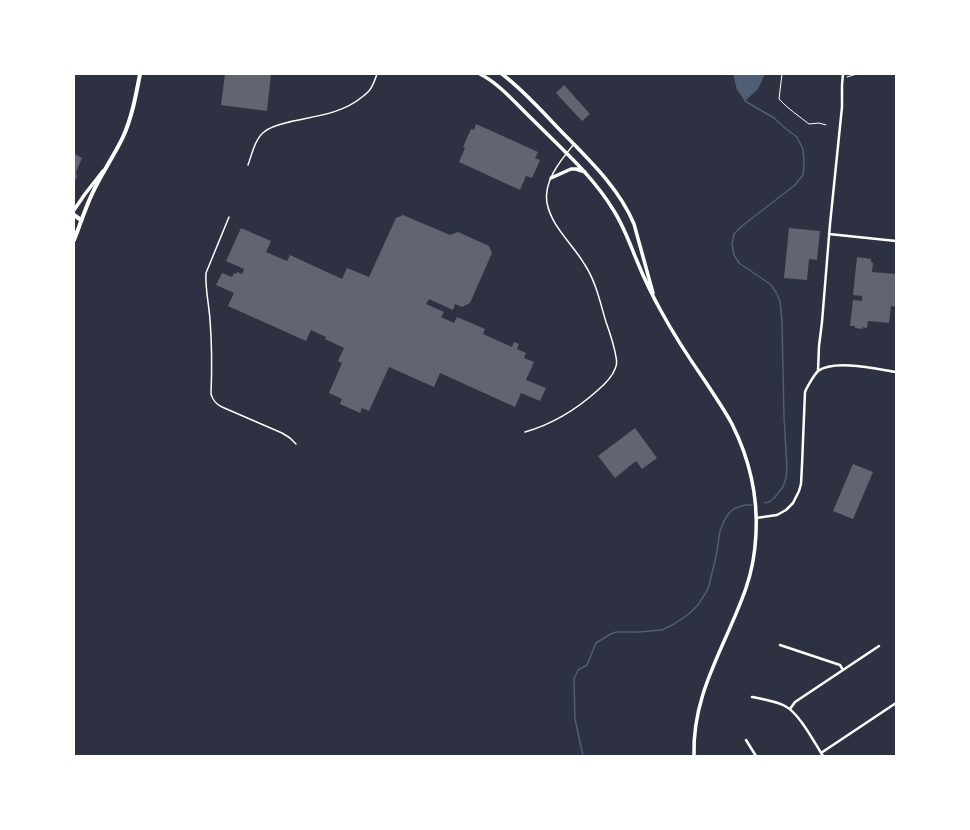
<!DOCTYPE html>
<style>
body{margin:0}
#map{position:relative;width:970px;height:830px;overflow:hidden;background:#2d3142;font-family:"Fira Sans Condensed",sans-serif}
canvas{display:block}
.frame{position:absolute;inset:0;border:75px solid #fff;pointer-events:none}
</style>
<div id="map">
<canvas width="970" height="830"></canvas>
<div class="frame"></div>
</div>
<script>
const context = document.querySelector('canvas').getContext('2d');
context.lineJoin = 'round';
function paint(path, color) { context.fillStyle = color; context.fill(path, 'evenodd'); }
function strokePath(path, color, width, dash) { context.strokeStyle = color; context.lineWidth = width; context.lineCap = dash ? 'butt' : 'round'; context.setLineDash(dash || []); context.stroke(path); }
const water = new Path2D(`
 M 733,74 L 765,74 L 758,89 L 745,101 L 737,90 Z`);
const stream = new Path2D(`
 M 745,100 L 745,101 L 774,118 L 786,129 L 797,137 L 803,149 L 804,162 L 803,175 L 795,185 L 742,226 L 734,234 L 732,244 L 734,255 L 739,263 L 770,284 L 776,292 L 780,301 L 782,323 L 784,417 L 787,467 L 786,478 L 783,487 L 774,498 L 769,502 L 765,503
 M 583,756 L 575,719 L 574,679 L 578,670 L 587,665 L 596,643 L 609,635 L 616,632 L 638,632 L 662,630 L 674,624 L 689,614 L 698,605 L 708,589 L 716,557 L 720,531 L 724,521 L 729,513 L 735,508 L 746,505 L 752,505`);
const building = new Path2D(`
 M 225,74 L 271,74 L 267,111 L 221,105 Z
 M 564,85 L 590,114 L 582,121 L 556,93 Z
 M 476,124 L 538,152 L 535,158 L 540,160 L 532,178 L 526,176 L 520,190 L 459,162 L 465,148 L 463,147 L 471,129 L 474,130 Z
 M 75,154 L 82,158 L 76,172 L 77,177 L 74,182 L 74,156 Z
 M 403,215 L 450,235 L 458,232 L 489,246 L 492,253 L 470,303 L 462,307 L 455,304 L 453,310 L 429,299 L 426,304 L 444,312 L 441,317 L 454,323 L 457,317 L 485,329 L 483,334 L 512,347 L 514,342 L 519,344 L 517,349 L 526,353 L 524,358 L 534,362 L 526,380 L 546,388 L 540,401 L 521,393 L 515,407 L 440,373 L 434,387 L 389,367 L 369,411 L 362,408 L 360,413 L 340,404 L 342,399 L 329,393 L 342,363 L 338,361 L 344,348 L 325,339 L 326,337 L 311,330 L 306,341 L 228,306 L 234,293 L 216,285 L 222,273 L 232,277 L 234,273 L 236,274 L 237,272 L 242,274 L 244,269 L 226,261 L 241,228 L 271,241 L 266,252 L 287,261 L 290,255 L 342,279 L 347,268 L 369,277 L 396,218 Z
 M 789,228 L 820,231 L 817,260 L 809,259 L 807,280 L 784,278 Z
 M 857,257 L 871,259 L 871,262 L 873,263 L 872,272 L 896,274 L 896,307 L 891,306 L 889,323 L 868,321 L 867,328 L 863,327 L 863,329 L 855,328 L 855,326 L 850,326 L 853,300 L 862,301 L 862,296 L 853,295 Z
 M 635,428 L 657,458 L 642,469 L 636,461 L 615,478 L 598,456 Z
 M 853,464 L 873,472 L 853,519 L 833,511 Z`);
const path = new Path2D(`
 M 782,74 L 779,99 C 788,109 799,116 809,124 L 819,123 L 826,125
 M 847,77 L 857,74`);
const service = new Path2D(`
 M 248,165 C 252,154 255,139 264,132 C 272,125 283,124 293,121 C 317,116 343,113 362,97 C 365,95 367,93 369,91 C 373,86 375,80 377,74
 M 229,217 L 206,273 C 205,289 209,304 210,320 C 212,345 212,370 211,394 C 213,401 216,404 222,407 L 282,433 L 290,438 L 296,444
 M 525,432 C 553,424 577,409 598,390 C 605,384 612,377 615,369 C 617,365 617,361 616,357 C 614,345 610,333 606,322 C 600,302 596,282 585,265 C 573,244 552,228 547,203 C 543,181 561,160 574,144`);
const minor = new Path2D(`
 M 829,234 L 896,241
 M 818,371 L 819,346 L 822,322 L 830,224 L 842,107 L 842,85 L 843,74
 M 756,518 L 777,515 L 786,510 L 793,503 L 799,491 L 801,484 L 802,465 L 805,392 C 807,387 814,375 818,371 C 834,359 877,369 896,372
 M 780,645 L 840,665 L 843,670
 M 752,697 C 762,699 775,701 785,706 C 800,714 814,742 823,756
 M 790,709 L 795,702 L 879,646
 M 746,740 L 756,756
 M 821,753 L 896,703`);
const secondary = new Path2D(`
 M 480,74 C 500,84 517,105 533,120 C 562,149 593,176 614,211 C 624,227 630,244 637,261 C 644,278 652,295 661,311 C 674,335 689,358 705,381 C 714,395 724,409 732,424 C 749,458 758,496 756,534 C 755,553 752,571 746,588 C 726,646 692,692 694,756
 M 502,74 C 523,90 540,109 558,128 C 586,157 618,186 634,224 L 653,293
 M 551,178 L 571,169 L 576,169 L 585,172
 M 74,210 L 85,194 L 103,171`);
const primary = new Path2D(`
 M 74,215 L 81,220
 M 74,240 C 80,225 85,209 92,194 C 101,174 114,156 123,137 C 132,117 136,95 140,74`);
paint(water, '#4f5d75');
strokePath(stream, '#4f5d75', 1.5);
paint(building, '#626471');
strokePath(path, '#fff', 1);
strokePath(service, '#fff', 1.5);
strokePath(minor, '#fff', 2.5);
strokePath(secondary, '#fff', 3.5);
strokePath(primary, '#fff', 4);
</script>
